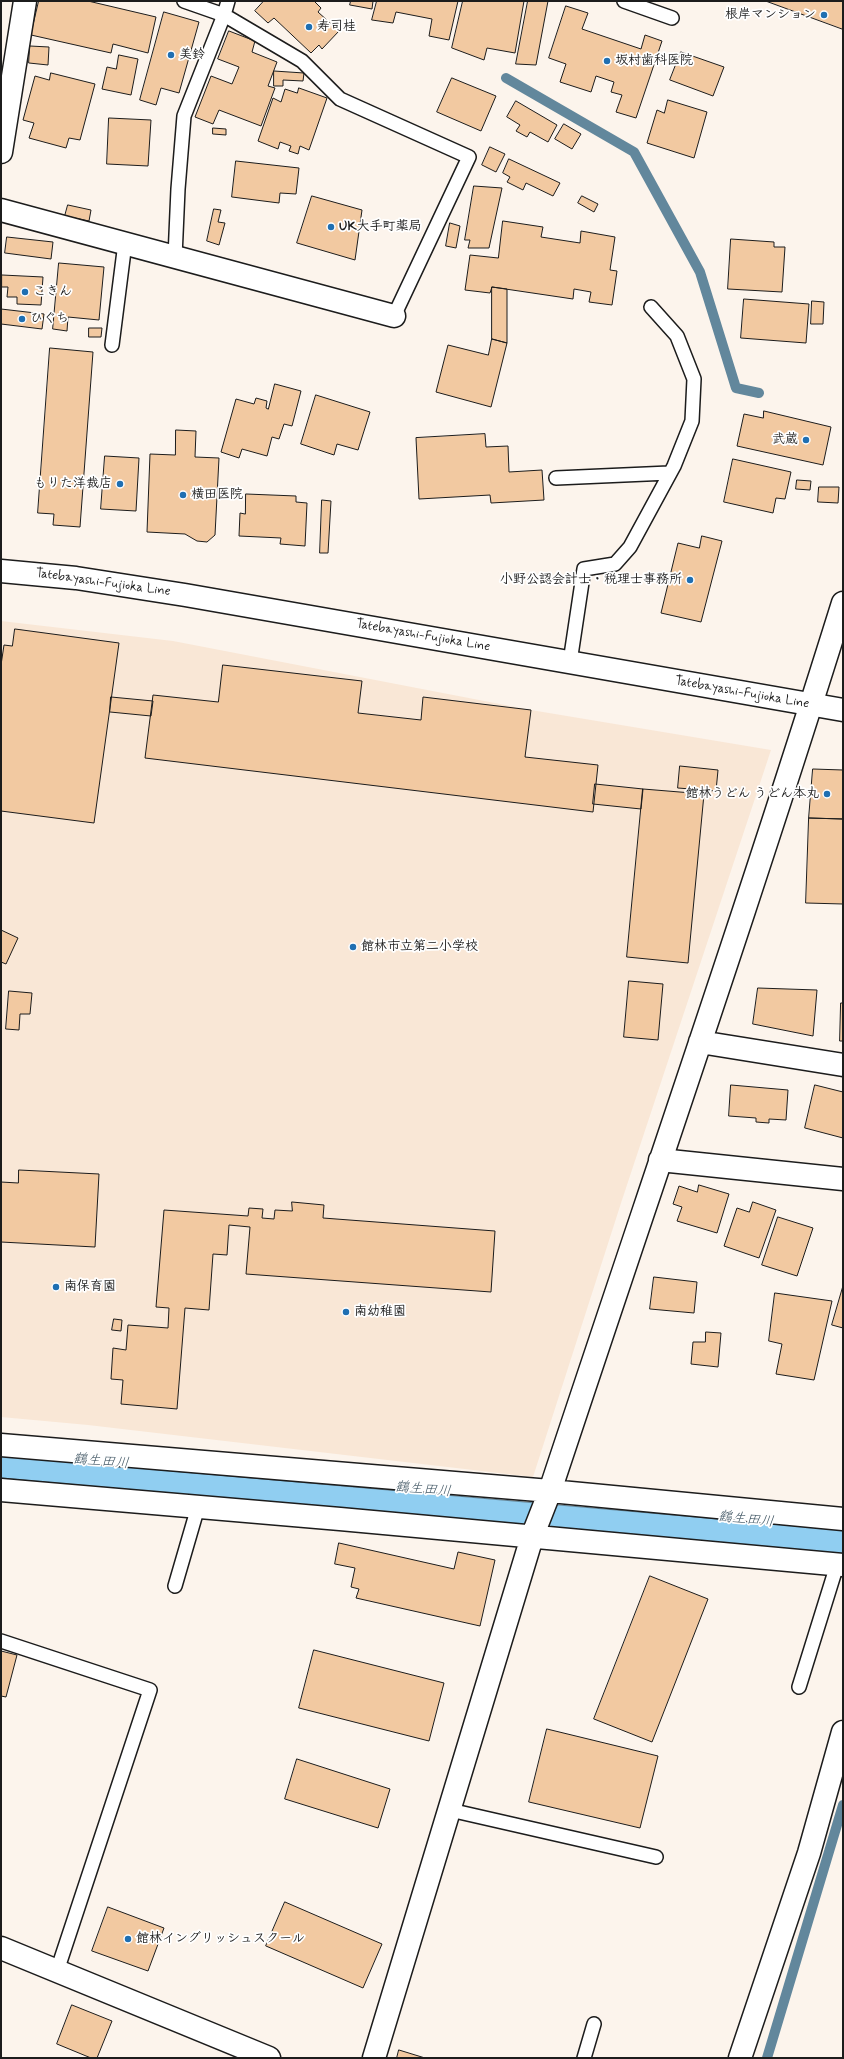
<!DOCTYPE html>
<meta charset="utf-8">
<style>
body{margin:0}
#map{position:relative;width:844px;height:2059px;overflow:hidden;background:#fcf4ec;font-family:Mynerve,sans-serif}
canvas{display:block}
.frame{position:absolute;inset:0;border:2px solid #1c1c1c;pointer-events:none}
</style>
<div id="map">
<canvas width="844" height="2059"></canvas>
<div class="frame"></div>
</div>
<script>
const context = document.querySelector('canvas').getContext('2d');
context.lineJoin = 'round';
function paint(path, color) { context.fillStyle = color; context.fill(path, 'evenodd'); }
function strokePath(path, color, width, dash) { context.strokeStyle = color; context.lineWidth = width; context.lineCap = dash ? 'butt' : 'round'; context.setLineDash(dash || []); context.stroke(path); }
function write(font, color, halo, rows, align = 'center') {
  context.font = font + ' Mynerve,"Klee One",sans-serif'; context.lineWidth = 3.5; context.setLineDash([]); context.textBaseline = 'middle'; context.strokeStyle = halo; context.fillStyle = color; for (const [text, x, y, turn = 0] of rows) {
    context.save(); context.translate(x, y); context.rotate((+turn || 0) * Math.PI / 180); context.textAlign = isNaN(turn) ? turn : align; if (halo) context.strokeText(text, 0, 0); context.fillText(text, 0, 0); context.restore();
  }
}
const built = new Path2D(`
 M 1,621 L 173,641 L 531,710 L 771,750 L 622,1200 L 533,1477 L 88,1425 L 1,1417 Z`);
const water = new Path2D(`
 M 1,1456 L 843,1530 L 843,1555 L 1,1478 Z`);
const stream = new Path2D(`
 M 506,78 L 634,152 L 700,272 L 736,388 L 759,393
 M 767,2058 L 843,1805`);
const building = new Path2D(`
 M 39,1 L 88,1 L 156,17 L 148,53 L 113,44 L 111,53 L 31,35 Z
 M 264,1 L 314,1 L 321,8 L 318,12 L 339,31 L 322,49 L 319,45 L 311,53 L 274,18 L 268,23 L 255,11 Z
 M 351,1 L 373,1 L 372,9 L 350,5 Z
 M 377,1 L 458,1 L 449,40 L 429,36 L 432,19 L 396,12 L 393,23 L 372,20 Z
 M 463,1 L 524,1 L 515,53 L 487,48 L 484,60 L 452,48 Z
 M 528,1 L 548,1 L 536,65 L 516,64 Z
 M 766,1 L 843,1 L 843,29 Z
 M 566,6 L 588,13 L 582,29 L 641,49 L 645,35 L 662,41 L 636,118 L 616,112 L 622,95 L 611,92 L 614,82 L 596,76 L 591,92 L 560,82 L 566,64 L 549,58 Z
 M 164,12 L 199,22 L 179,93 L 161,88 L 156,105 L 140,100 Z
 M 229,31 L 255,41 L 252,52 L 277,62 L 268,86 L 275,88 L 261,126 L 219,110 L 213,124 L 195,117 L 211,76 L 232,84 L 239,67 L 218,59 Z
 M 30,46 L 49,47 L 48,65 L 29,63 Z
 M 681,52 L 724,67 L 713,96 L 670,80 Z
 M 119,55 L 138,59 L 131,95 L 102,89 L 107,67 L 116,69 Z
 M 274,71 L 304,73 L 303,81 L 283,80 L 283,86 L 274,86 Z
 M 51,73 L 95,84 L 80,140 L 69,138 L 66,148 L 29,138 L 34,123 L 23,120 L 35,76 L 49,80 Z
 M 452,78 L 496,96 L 481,131 L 437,112 Z
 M 299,88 L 327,98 L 309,150 L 300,146 L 298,154 L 289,151 L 291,146 L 280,142 L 278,149 L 258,141 L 273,98 L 281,102 L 285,89 L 297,93 Z
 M 668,100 L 707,112 L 694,158 L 647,143 L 657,110 L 664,113 Z
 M 516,101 L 557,125 L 548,142 L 530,132 L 527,137 L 516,131 L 520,125 L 507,117 Z
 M 109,118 L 151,120 L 148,166 L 107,164 Z
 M 564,124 L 581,134 L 572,149 L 555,139 Z
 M 213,128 L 226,129 L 226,135 L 213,134 Z
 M 490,147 L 505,154 L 496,172 L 482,165 Z
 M 509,159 L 560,183 L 553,196 L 526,183 L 523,190 L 507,182 L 510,177 L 503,173 Z
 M 236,161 L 299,168 L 296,194 L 280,193 L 279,203 L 232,197 Z
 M 474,186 L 502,188 L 489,248 L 468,248 L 470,240 L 465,240 Z
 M 312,196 L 362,210 L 355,260 L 297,243 Z
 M 582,196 L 598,204 L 594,212 L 578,203 Z
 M 68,205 L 91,210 L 89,221 L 65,216 Z
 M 214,209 L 221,210 L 218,222 L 225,223 L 219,245 L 207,241 Z
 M 503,221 L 543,227 L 541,237 L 580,243 L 581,231 L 615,237 L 610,270 L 617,271 L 612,305 L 589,302 L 591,292 L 574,289 L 573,299 L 492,287 L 490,293 L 465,290 L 470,255 L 498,258 Z
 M 450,223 L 460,226 L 456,248 L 446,246 Z
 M 7,237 L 53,242 L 51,259 L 5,253 Z
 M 731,239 L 774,242 L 774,247 L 785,247 L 782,292 L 728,289 Z
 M 59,263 L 104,267 L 99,320 L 68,317 L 67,331 L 53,329 Z
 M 2,275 L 43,277 L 41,305 L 17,304 L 17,297 L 7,297 L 8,287 L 2,287 Z
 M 492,287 L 507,289 L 507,343 L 492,339 Z
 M 744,299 L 809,304 L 806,343 L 741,338 Z
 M 812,301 L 824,302 L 823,324 L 811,324 Z
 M 1,309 L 44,314 L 42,329 L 1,324 Z
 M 89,328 L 102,328 L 101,337 L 89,337 Z
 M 492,339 L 507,343 L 491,407 L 436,392 L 448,345 L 488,355 Z
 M 50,348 L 93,352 L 80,527 L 53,525 L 54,514 L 38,513 Z
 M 275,384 L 301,391 L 292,426 L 284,424 L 279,439 L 272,437 L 267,456 L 242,449 L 239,458 L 221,452 L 236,399 L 254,404 L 256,398 L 267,401 L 266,408 L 268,409 Z
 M 316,395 L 370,412 L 358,450 L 337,444 L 334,455 L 301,444 Z
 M 764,411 L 831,427 L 823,465 L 737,446 L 744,414 L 763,418 Z
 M 176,430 L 196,431 L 195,457 L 219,458 L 215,535 L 207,542 L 197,541 L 185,534 L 147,532 L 150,454 L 175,455 Z
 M 485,434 L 486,447 L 508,446 L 509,472 L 542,470 L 544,500 L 491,503 L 490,495 L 419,499 L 416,438 Z
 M 105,456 L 139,458 L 136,511 L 101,509 Z
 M 733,459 L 791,472 L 785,499 L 776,498 L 773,513 L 724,502 Z
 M 797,480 L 811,481 L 810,490 L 796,489 Z
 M 819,487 L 839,487 L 838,503 L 818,502 Z
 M 246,494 L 296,496 L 296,502 L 307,503 L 305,546 L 280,544 L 281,538 L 239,536 L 240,513 L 245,514 Z
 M 322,500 L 331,501 L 328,553 L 320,553 Z
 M 702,536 L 722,541 L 701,622 L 661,613 L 678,543 L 699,548 Z
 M 15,629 L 119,643 L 94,823 L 1,811 L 1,665 L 4,645 L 12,646 Z
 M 223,665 L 362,681 L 358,713 L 421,720 L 423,697 L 531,710 L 525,757 L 598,765 L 593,812 L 145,758 L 153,695 L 218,702 Z
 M 111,697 L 153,701 L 151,716 L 110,712 Z
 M 680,766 L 718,770 L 716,791 L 678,788 Z
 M 813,769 L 843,770 L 843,819 L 809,818 Z
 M 595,784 L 643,789 L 641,809 L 593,804 Z
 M 643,789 L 704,794 L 688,963 L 627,957 Z
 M 809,818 L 843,819 L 843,904 L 806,903 Z
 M 1,930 L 18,938 L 6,964 L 1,962 Z
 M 629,981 L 663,984 L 658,1040 L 624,1037 Z
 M 758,988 L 817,990 L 813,1036 L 753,1024 Z
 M 9,991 L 32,993 L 30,1014 L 20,1014 L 19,1030 L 6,1029 Z
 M 841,1003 L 843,1003 L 843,1041 L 840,1041 Z
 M 731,1085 L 788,1090 L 786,1120 L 769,1119 L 769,1123 L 756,1122 L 756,1118 L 729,1116 Z
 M 815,1085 L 843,1092 L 843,1138 L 805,1128 Z
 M 19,1170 L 99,1174 L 95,1247 L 1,1242 L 1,1182 L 18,1183 Z
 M 699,1185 L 729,1194 L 717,1233 L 677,1221 L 682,1207 L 673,1204 L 679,1186 L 697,1192 Z
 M 292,1202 L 324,1205 L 323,1218 L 495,1231 L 491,1292 L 246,1274 L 250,1227 L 229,1225 L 227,1255 L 213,1254 L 209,1310 L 185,1308 L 177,1409 L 121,1404 L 123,1380 L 111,1379 L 113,1348 L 126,1350 L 128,1325 L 168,1328 L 169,1308 L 156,1307 L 164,1210 L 248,1216 L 249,1208 L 263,1209 L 262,1218 L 274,1219 L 275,1210 L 292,1211 Z
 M 753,1202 L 776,1210 L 759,1258 L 724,1246 L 737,1208 L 749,1212 Z
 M 778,1217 L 813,1228 L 797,1276 L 762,1265 Z
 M 654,1277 L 697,1282 L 694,1313 L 650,1309 Z
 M 843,1286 L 843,1328 L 832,1325 Z
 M 775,1293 L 832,1301 L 814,1380 L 776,1374 L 782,1344 L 769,1341 Z
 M 114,1319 L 122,1320 L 121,1331 L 112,1330 Z
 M 706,1332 L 721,1333 L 718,1367 L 691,1364 L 693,1342 L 705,1342 Z
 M 339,1543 L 454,1569 L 458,1552 L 495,1560 L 480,1626 L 356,1598 L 359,1589 L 351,1587 L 355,1568 L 335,1564 Z
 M 650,1576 L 708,1599 L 652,1742 L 594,1719 Z
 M 314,1650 L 444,1683 L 429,1741 L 299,1708 Z
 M 1,1651 L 17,1655 L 6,1697 L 1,1696 Z
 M 547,1729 L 658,1756 L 640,1828 L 529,1802 Z
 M 297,1759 L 390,1789 L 378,1828 L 285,1799 Z
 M 285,1902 L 382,1944 L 363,1988 L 266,1946 Z
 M 108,1907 L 164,1928 L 148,1971 L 92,1951 Z
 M 72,2005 L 112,2021 L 97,2058 L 91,2058 L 57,2044 Z
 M 399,2050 L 425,2058 L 397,2058 Z`);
const lane = new Path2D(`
 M 184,1 L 224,15 L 302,61 L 340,99 L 469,157 L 394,316
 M 624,1 L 672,18
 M 175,257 L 178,189 L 184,116 L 224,15 L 228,1
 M 112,345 L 125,243
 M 556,478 L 669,473
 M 570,662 L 584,569 L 615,564 L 630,547 L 674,466 L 692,421 L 694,379 L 677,336 L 651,307
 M 175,1586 L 198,1507
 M 1,1641 L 150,1690 L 57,1971
 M 799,1687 L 837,1565
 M 450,1810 L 656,1857
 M 584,2058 L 594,2024`);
const street = new Path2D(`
 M 1,152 L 25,1
 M 1,210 L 394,316
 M 700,1042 L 843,1065
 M 660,1160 L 843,1179
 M 1,1445 L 550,1491 L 843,1519
 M 1,1490 L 340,1519 L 843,1565
 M 1,1948 L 269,2058
 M 374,2058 L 532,1537 L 550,1491 C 648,1195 750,901 843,603
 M 740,2058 L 809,1853 L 843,1732`);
const primary = new Path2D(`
 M 1,571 L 76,578 L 185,595 L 843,710`);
const markers = [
 [824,15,4,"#1f6fb2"],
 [309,27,4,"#1f6fb2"],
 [171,55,4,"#1f6fb2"],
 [607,61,4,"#1f6fb2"],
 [331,227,4,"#1f6fb2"],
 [25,292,4,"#1f6fb2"],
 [22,319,4,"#1f6fb2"],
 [806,440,4,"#1f6fb2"],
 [120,484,4,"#1f6fb2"],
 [183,495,4,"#1f6fb2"],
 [690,580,4,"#1f6fb2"],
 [827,794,4,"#1f6fb2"],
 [353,947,4,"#1f6fb2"],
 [56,1287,4,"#1f6fb2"],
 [346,1312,4,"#1f6fb2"],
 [128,1939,4,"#1f6fb2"]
];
const poiNames = [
 ["根岸マンション",816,15,"right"],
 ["寿司桂",317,27],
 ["美鈴",179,55],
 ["坂村歯科医院",615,61],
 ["UK大手町薬局",339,227],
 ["こきん",33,292],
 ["ひぐち",30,319],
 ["武蔵",798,440,"right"],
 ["もりた洋裁店",112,484,"right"],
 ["横田医院",191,495],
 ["小野公認会計士・税理士事務所",682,580,"right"],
 ["館林うどん うどん本丸",819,794,"right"],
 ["館林市立第二小学校",361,947],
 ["南保育園",64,1287],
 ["南幼稚園",354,1312],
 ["館林イングリッシュスクール",136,1939]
];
const streetNames = [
 ["Tatebayashi-Fujioka Line",103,583,8],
 ["Tatebayashi-Fujioka Line",423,636,10],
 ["Tatebayashi-Fujioka Line",742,693,10]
];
const waterNames = [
 ["鶴生田川",101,1462,5],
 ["鶴生田川",423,1490,5],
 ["鶴生田川",746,1520,6]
];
paint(built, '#f9e7d6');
paint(water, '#90cef1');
strokePath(water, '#62879c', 1);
strokePath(stream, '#62879c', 10);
paint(building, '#f2c9a1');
strokePath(building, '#1c1c1c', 1);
strokePath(lane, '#1c1c1c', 16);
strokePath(street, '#1c1c1c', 25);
strokePath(primary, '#1c1c1c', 25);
strokePath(lane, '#fff', 13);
strokePath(street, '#fff', 22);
strokePath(primary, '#fff', 22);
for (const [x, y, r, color] of markers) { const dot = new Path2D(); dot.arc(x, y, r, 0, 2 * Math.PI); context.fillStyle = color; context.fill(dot); strokePath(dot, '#fff', 1.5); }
write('bold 13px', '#1c1c1c', '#fff', poiNames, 'left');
write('13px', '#1c1c1c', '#fff', streetNames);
write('italic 14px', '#455a67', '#fff', waterNames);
</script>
